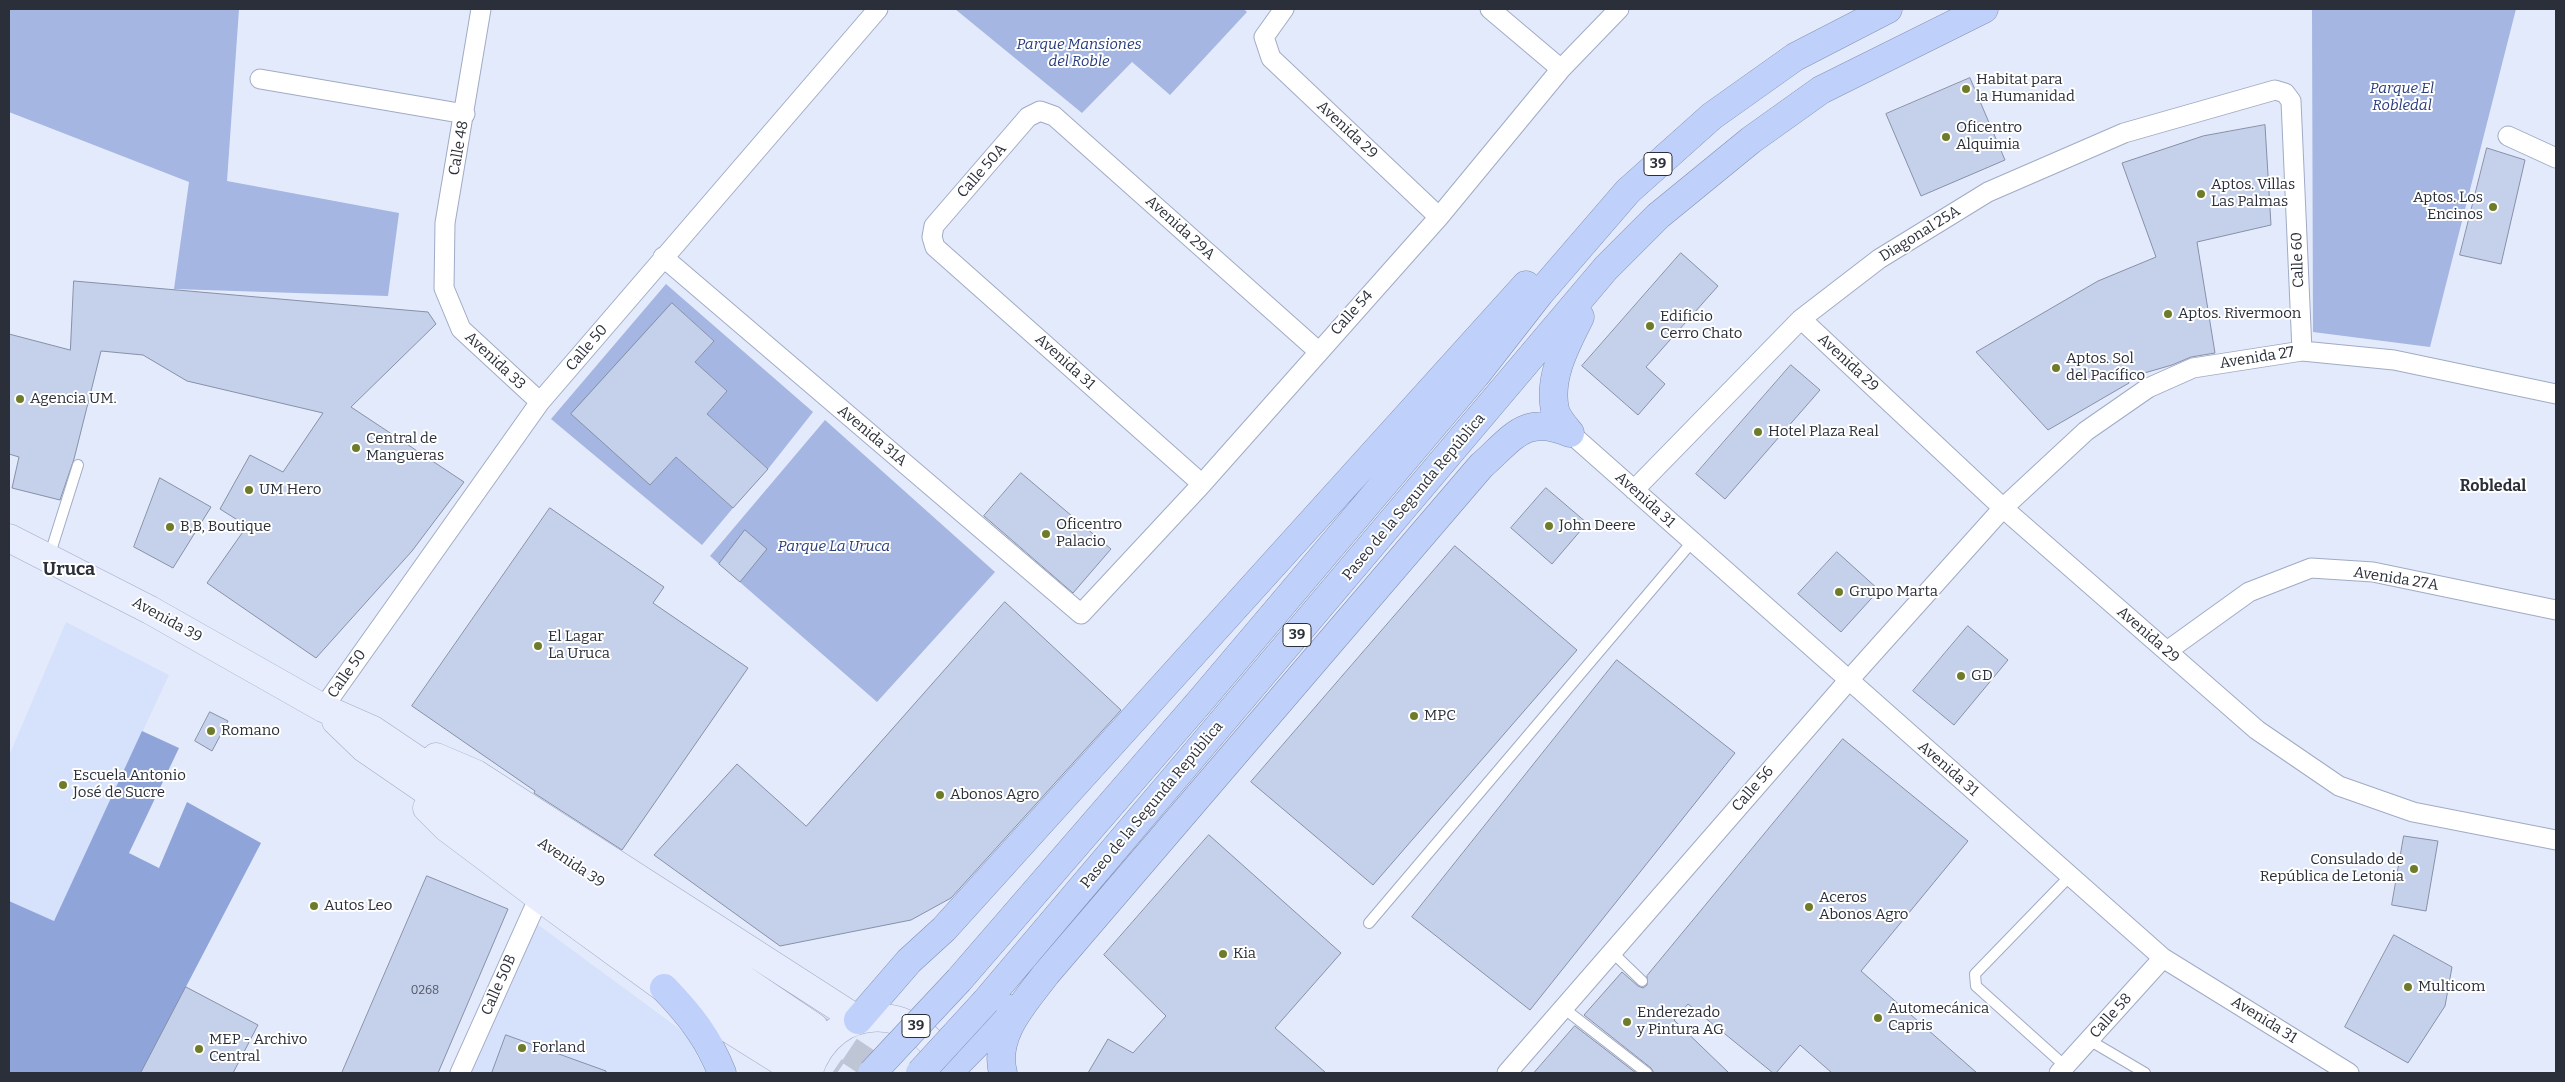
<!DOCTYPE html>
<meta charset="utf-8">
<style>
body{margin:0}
#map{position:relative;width:2565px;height:1082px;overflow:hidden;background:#e3eafb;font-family:Bitter,serif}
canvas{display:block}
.frame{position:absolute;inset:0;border:10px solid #2b2f39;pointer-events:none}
</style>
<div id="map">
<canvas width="2565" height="1082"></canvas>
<div class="frame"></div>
</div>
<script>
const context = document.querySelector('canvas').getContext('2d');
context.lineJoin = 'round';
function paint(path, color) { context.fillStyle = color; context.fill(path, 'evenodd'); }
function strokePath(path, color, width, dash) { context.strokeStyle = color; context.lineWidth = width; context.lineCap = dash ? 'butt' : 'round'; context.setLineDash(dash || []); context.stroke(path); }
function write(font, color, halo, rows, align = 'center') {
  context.font = font + ' Bitter,serif'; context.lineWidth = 4; context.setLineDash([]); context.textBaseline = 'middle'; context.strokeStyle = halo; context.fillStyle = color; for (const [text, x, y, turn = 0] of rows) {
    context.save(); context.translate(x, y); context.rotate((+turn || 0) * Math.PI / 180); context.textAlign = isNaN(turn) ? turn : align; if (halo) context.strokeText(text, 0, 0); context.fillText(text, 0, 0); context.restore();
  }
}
const built = new Path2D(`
 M 66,622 L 169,675 L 54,921 L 9,901 L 9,756 Z
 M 537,924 L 685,1033 L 706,1073 L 466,1073 Z`);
const green = new Path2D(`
 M 9,9 L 239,9 L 227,181 L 399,213 L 388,296 L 174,289 L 189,182 L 9,112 Z
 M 955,9 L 1244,9 L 1247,12 L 1170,95 L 1132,62 L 1082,113 Z
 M 2312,9 L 2516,9 L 2430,347 L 2313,332 Z
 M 666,284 L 813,412 L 768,469 L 707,414 L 727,391 L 695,362 L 714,341 L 672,303 L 650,485 L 676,457 L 733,508 L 702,545 L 551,419 Z
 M 825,420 L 995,572 L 877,702 L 710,556 Z`);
const forest = new Path2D(`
 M 142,731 L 179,748 L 129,853 L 159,868 L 187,802 L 261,843 L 141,1073 L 9,1073 L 9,901 L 54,921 Z`);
const building = new Path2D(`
 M 1970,78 L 2005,160 L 1921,196 L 1886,114 Z
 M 2265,125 L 2271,225 L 2197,242 L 2215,353 L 2191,357 L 2172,365 L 2127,378 L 2129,383 L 2048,430 L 1976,352 L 2098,281 L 2156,257 L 2122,163 L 2203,136 Z
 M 2487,148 L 2525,160 L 2501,264 L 2460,255 Z
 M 1681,253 L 1718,286 L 1646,367 L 1665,384 L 1638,415 L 1582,366 Z
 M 74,281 L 428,312 L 436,324 L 351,407 L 464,482 L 412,551 L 316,658 L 207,583 L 247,526 L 220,509 L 250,455 L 283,472 L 323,413 L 187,381 L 143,355 L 101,351 L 74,459 L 60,500 L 12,488 L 19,457 L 9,454 L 9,334 L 70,350 Z
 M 672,303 L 714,341 L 695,362 L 727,391 L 707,414 L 768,469 L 733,508 L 676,457 L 650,485 L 571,414 Z
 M 1791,365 L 1820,390 L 1725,499 L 1696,474 Z
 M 1021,473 L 1111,549 L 1073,593 L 984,516 Z
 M 160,478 L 211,507 L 173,568 L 134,547 Z
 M 1546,488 L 1587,523 L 1552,564 L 1511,528 Z
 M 550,508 L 664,587 L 653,603 L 748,668 L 622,850 L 534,793 L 535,791 L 412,706 Z
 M 745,530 L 767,549 L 740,582 L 719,564 Z
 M 1455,546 L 1577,650 L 1373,885 L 1251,782 Z
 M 1837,552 L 1879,590 L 1841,632 L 1798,594 Z
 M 1005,602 L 1121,710 L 951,898 L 911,920 L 780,946 L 654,855 L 737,764 L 806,826 Z
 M 1968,626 L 2008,660 L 1954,725 L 1913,691 Z
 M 1617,660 L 1735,753 L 1530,1010 L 1412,917 Z
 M 210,712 L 228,721 L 212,751 L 195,741 Z
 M 1843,739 L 1968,841 L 1861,971 L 1977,1073 L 1832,1073 L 1800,1045 L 1776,1073 L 1773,1073 L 1688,1004 L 1674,1020 L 1729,1073 L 1654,1073 L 1651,1068 L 1584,1015 L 1622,972 L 1638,986 L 1643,988 L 1647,985 L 1647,976 Z
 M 1209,835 L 1341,953 L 1275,1028 L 1326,1073 L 1088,1073 L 1108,1039 L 1133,1053 L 1166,1016 L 1104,955 Z
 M 2404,836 L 2438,841 L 2426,911 L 2392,905 Z
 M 427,876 L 508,909 L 438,1073 L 342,1073 Z
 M 2394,935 L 2452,967 L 2445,1006 L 2408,1063 L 2345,1027 Z
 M 186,987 L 258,1025 L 233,1073 L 141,1073 Z
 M 1575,1026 L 1636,1073 L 1534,1073 Z
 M 506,1035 L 606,1071 L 606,1073 L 492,1073 Z`);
const secondaryTunnel = new Path2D(`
 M 814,1027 L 883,1073
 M 799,1047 L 837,1073`);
const service = new Path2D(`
 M 49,557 L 78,465
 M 1369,923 L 1692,542
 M 1611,951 L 1642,981
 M 1562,1007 L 1647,1073
 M 2089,1040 L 2145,1073
 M 2065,1066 L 1976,986 L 1975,974 L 2070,876`);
const minor = new Path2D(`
 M 481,9 L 445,223 L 444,288 L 461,329 L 540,402
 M 1284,9 L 1264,37 L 1271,58 L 1439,217
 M 1490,9 L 1561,69
 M 260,79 L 465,114
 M 2508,136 L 2556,158
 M 663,257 L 1081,614 L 1202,484 L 1439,217 L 1561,69 L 1619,9
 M 1801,319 L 2003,508 L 2257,730 L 2339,786 L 2413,812 L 2556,840
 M 1570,433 L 2163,958 L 2349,1073
 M 1202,484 L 935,247 L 932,237 L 934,226 L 1028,117 L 1040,111 L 1054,116 L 1318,351
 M 1634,490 L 1801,319 L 1879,259 L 1988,192 L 2124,133 L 2275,90 L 2285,93 L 2291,101 L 2302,351
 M 2167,651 L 2249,592 L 2311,568 L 2373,572 L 2556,610
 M 323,708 L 540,402 L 878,9
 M 460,1073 L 539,897
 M 1507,1073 L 1848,681 L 2003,508 L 2086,431 L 2148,388 L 2193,368 L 2302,351 L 2394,360 L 2556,394
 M 2059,1073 L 2163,958`);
const secondary = new Path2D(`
 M 9,538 L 150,610 L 323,708 L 373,730 L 814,1027
 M 336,721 L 364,748 L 799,1047
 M 436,757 L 476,774 L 858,1020
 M 427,808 L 447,828 L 539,897 L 664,988 L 800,1073
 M 808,1073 C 832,998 923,1000 949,1073`);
const trunk = new Path2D(`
 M 1570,433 C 1565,427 1557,418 1555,410 C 1548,377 1566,345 1580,317
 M 959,980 L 1203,698 L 1476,375 L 1540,293 L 1628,191 L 1712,116 L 1795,57 L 1888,9
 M 664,988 C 691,1016 708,1038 722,1073
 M 986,1001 L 1606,268 L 1658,216 L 1751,140 L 1821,90 L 1984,9
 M 858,1020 L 909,961 L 944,929 L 1526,285
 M 949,1072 L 1011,1009
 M 1003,1073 C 993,1035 1025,1002 1046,974 L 1481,466 C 1513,438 1524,414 1570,433`);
const trunkBridge = new Path2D(`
 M 872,1073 L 959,980
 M 920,1073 L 986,1001`);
const markers = [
 [1966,89,5,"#6e7b28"],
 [1946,137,5,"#6e7b28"],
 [2201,194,5,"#6e7b28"],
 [2493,207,5,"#6e7b28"],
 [2168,314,5,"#6e7b28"],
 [1650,326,5,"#6e7b28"],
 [2056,368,5,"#6e7b28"],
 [20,399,5,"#6e7b28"],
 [1758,432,5,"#6e7b28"],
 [356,448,5,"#6e7b28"],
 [249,490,5,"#6e7b28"],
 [1549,526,5,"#6e7b28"],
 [170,527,5,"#6e7b28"],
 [1046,534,5,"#6e7b28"],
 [1839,592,5,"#6e7b28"],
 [538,646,5,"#6e7b28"],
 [1961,676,5,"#6e7b28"],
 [1414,716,5,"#6e7b28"],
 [211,731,5,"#6e7b28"],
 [63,785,5,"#6e7b28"],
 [940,795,5,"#6e7b28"],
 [2414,869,5,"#6e7b28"],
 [314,906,5,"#6e7b28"],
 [1809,907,5,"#6e7b28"],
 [1223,954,5,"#6e7b28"],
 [2408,987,5,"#6e7b28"],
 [1878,1018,5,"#6e7b28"],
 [1627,1022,5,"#6e7b28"],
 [522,1048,5,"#6e7b28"],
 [199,1049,5,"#6e7b28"]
];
const numberNames = [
 ["0268",425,991]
];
const shields = [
 [1658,164,28],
 [1297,635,28],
 [916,1026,28]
];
const shieldNames = [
 ["39",1658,164],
 ["39",1297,635],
 ["39",916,1026]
];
const parkNames = [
 ["Parque Mansiones",1079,45],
 ["del Roble",1079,62],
 ["Parque El",2402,89],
 ["Robledal",2402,106],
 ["Parque La Uruca",834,547]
];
const poiNames = [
 ["Habitat para",1976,80],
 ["la Humanidad",1976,97],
 ["Oficentro",1956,128],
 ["Alquimia",1956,145],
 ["Aptos. Villas",2211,185],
 ["Las Palmas",2211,202],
 ["Aptos. Los",2483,198,"right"],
 ["Encinos",2483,215,"right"],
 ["Aptos. Rivermoon",2178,314],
 ["Edificio",1660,317],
 ["Cerro Chato",1660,334],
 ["Aptos. Sol",2066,359],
 ["del Pacífico",2066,376],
 ["Agencia UM.",30,399],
 ["Hotel Plaza Real",1768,432],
 ["Central de",366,439],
 ["Mangueras",366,456],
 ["UM Hero",259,490],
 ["Oficentro",1056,525],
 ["Palacio",1056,542],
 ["John Deere",1559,526],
 ["B,B, Boutique",180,527],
 ["Grupo Marta",1849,592],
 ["El Lagar",548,637],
 ["La Uruca",548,654],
 ["GD",1971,676],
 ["MPC",1424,716],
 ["Romano",221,731],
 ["Escuela Antonio",73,776],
 ["José de Sucre",73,793],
 ["Abonos Agro",950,795],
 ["Consulado de",2404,860,"right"],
 ["República de Letonia",2404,877,"right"],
 ["Aceros",1819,898],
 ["Abonos Agro",1819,915],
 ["Autos Leo",324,906],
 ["Kia",1233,954],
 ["Multicom",2418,987],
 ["Automecánica",1888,1009],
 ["Capris",1888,1026],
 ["Enderezado",1637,1013],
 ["y Pintura AG",1637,1030],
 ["MEP - Archivo",209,1040],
 ["Central",209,1057],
 ["Forland",532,1048]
];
const streetNames = [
 ["Avenida 29",1347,130,43],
 ["Calle 48",459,148,-80],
 ["Calle 50A",982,171,-49],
 ["Avenida 29A",1180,228,42],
 ["Diagonal 25A",1920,234,-32],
 ["Calle 60",2298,260,-92],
 ["Calle 54",1352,313,-48],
 ["Calle 50",587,348,-50],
 ["Avenida 27",2257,358,-9],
 ["Avenida 33",495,361,43],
 ["Avenida 31",1065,362,42],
 ["Avenida 29",1848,363,43],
 ["Avenida 31A",872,436,40],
 ["Paseo de la Segunda República",1414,497,-50],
 ["Avenida 31",1645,500,42],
 ["Avenida 27A",2396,579,9],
 ["Avenida 39",167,620,29],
 ["Avenida 29",2148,635,41],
 ["Calle 50",347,674,-55],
 ["Avenida 31",1948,769,41],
 ["Calle 56",1753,789,-49],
 ["Paseo de la Segunda República",1152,805,-50],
 ["Avenida 39",571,863,34],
 ["Calle 50B",499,985,-66],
 ["Calle 58",2111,1016,-48],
 ["Avenida 31",2264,1020,32]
];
const neighbourhoodNames = [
 ["Robledal",2493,487]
];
const quarterNames = [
 ["Uruca",69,570]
];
paint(built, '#d6e1fc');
paint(green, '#a4b6e1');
paint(forest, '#8fa4d9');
paint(building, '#c5d0ea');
strokePath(building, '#8690a8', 1);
strokePath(secondaryTunnel, '#bec5d4', 28, [28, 14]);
strokePath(service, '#a1abc5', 12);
strokePath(minor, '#a1abc5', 21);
strokePath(secondary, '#a1abc5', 29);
strokePath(trunk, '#8190b5', 29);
strokePath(service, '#fff', 10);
strokePath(minor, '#fff', 19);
strokePath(secondary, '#e7edfd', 28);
strokePath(trunk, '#bfd0fa', 28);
strokePath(trunkBridge, '#8190b5', 29, []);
strokePath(trunkBridge, '#bfd0fa', 28);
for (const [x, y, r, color] of markers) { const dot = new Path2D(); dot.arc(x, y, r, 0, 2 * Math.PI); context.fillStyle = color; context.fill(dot); strokePath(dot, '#fff', 2); }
write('12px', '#525765', null, numberNames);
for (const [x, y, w] of shields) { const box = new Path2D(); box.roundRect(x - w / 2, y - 11.5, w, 23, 4); context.fillStyle = '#fff'; context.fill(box); strokePath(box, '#2b2f39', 1); }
write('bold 14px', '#2b2f39', null, shieldNames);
write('italic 15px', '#283c7c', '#fff', parkNames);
write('15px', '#2b2f39', '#fff', poiNames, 'left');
write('15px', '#2b2f39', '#fff', streetNames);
write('bold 16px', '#2b2f39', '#fff', neighbourhoodNames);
write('bold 18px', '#2b2f39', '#fff', quarterNames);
</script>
